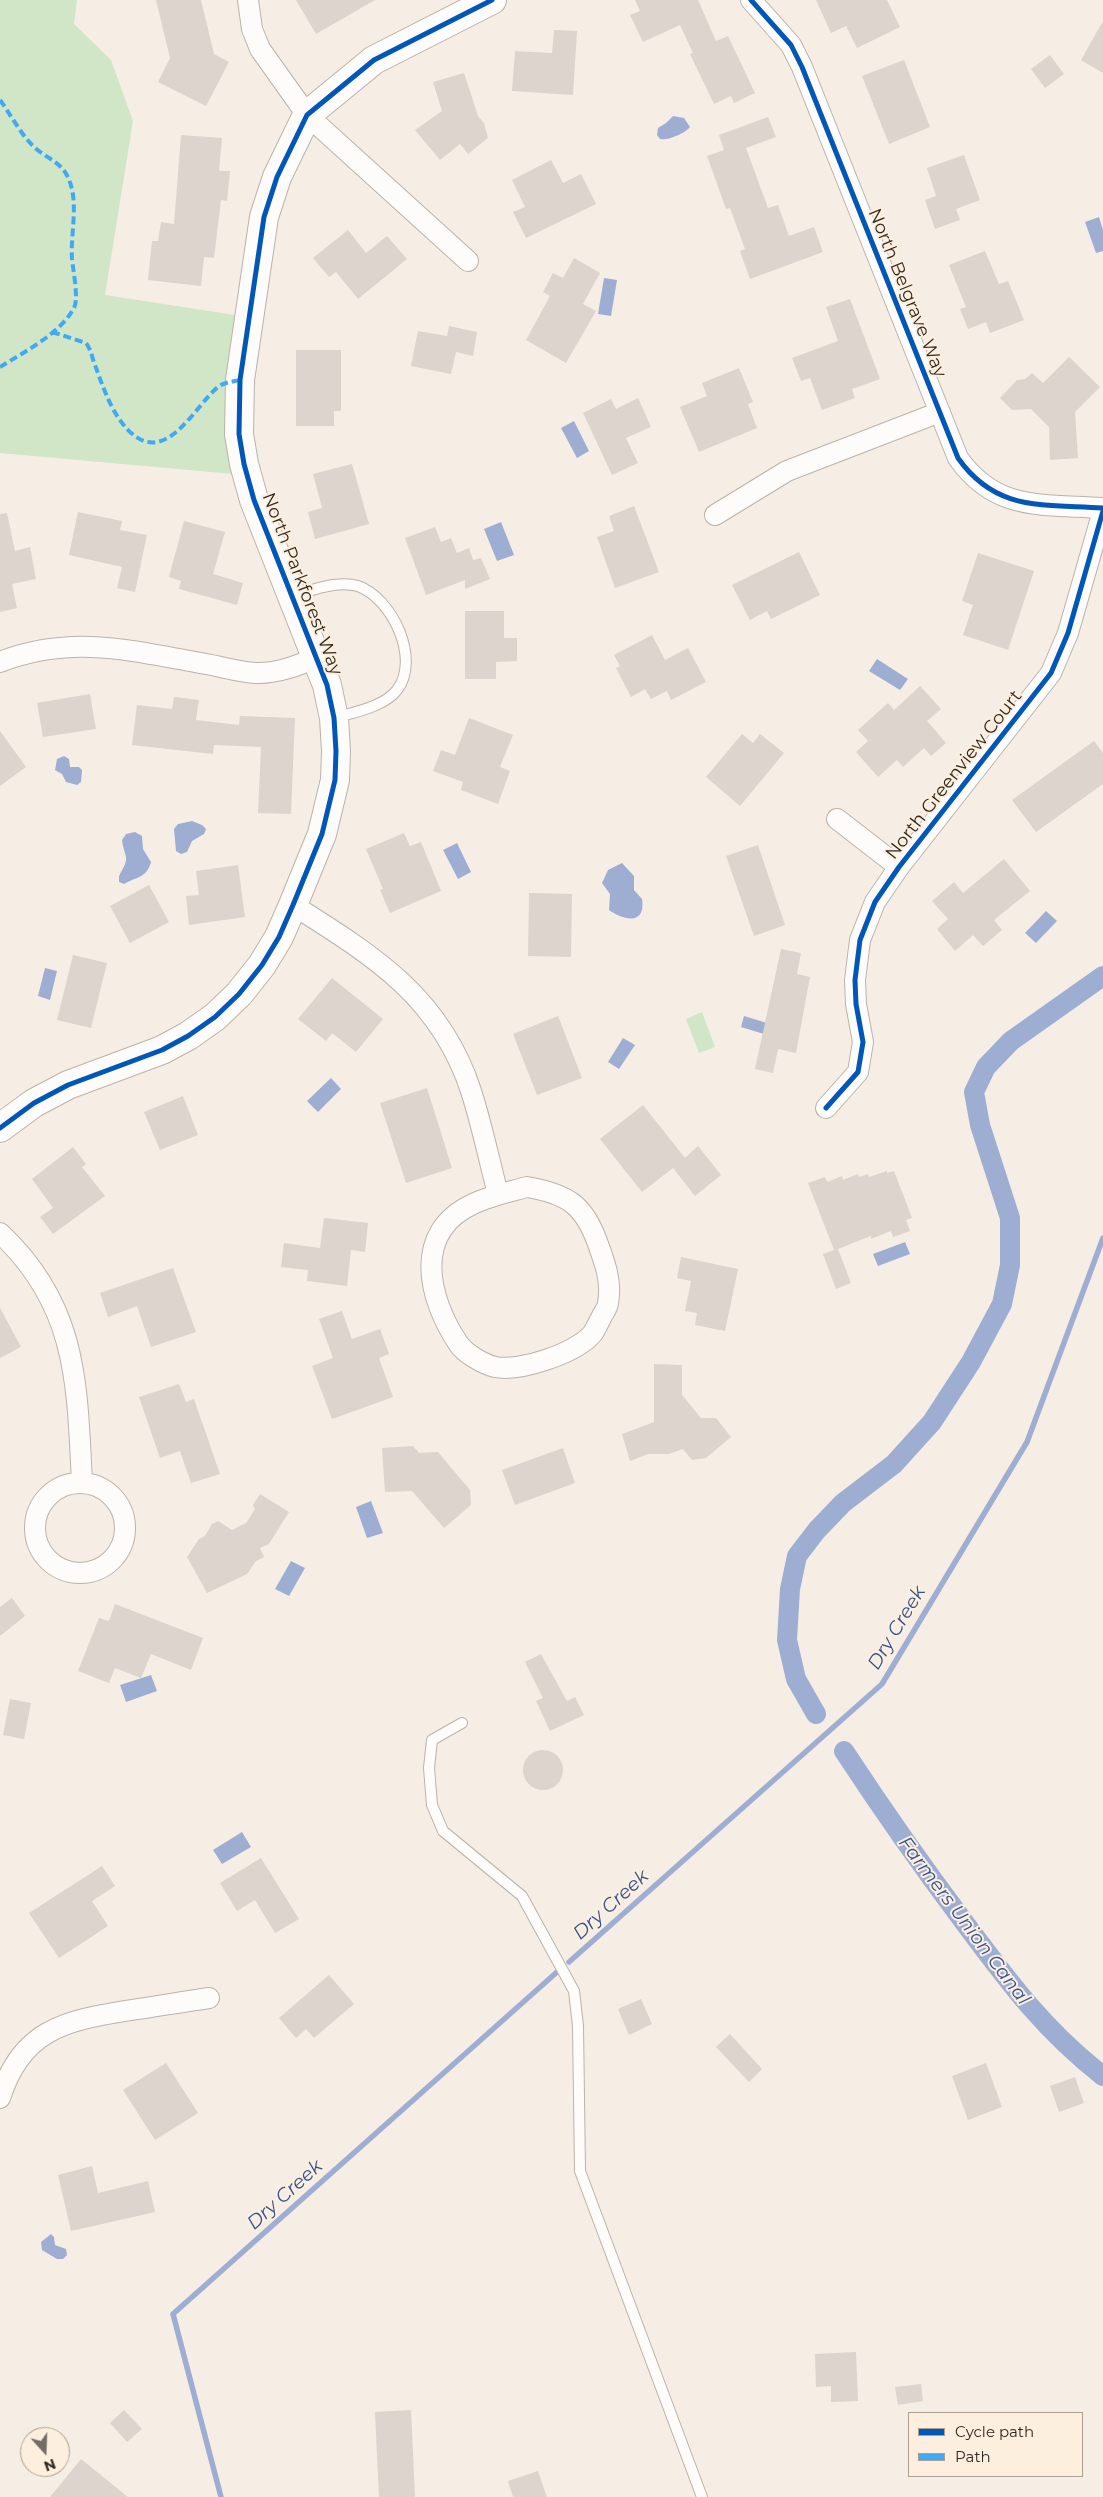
<!DOCTYPE html>
<style>
body{margin:0}
#map{position:relative;width:1103px;height:2497px;overflow:hidden;background:#f6eee5;font-family:Montserrat,sans-serif}
canvas{display:block}
.legend{position:absolute;left:908px;top:2412px;width:175px;height:65px;box-sizing:border-box;background:#fdefde;border:1px solid #aa9f92;margin:0;padding:6px 9px;list-style:none;font-size:15px;color:#2e2820}
.legend li{display:flex;align-items:center;gap:10px;height:25px}
.legend b{width:25px;border:1px solid #aa9f92}
.north{position:absolute;left:20px;top:2427px;width:50px;height:50px;box-sizing:border-box;background:#fdefde;border:1px solid #aa9f92;border-radius:50%;rotate:160deg;font-size:14px;font-weight:700;line-height:20px;text-align:center;color:#2e2820}
.north::after{content:'';display:block;margin:auto;width:18px;height:22px;background:#746d65;clip-path:polygon(50% 0,100% 100%,50% 72%,0 100%)}
</style>
<div id="map">
<canvas width="1103" height="2497"></canvas>
<ul class="legend">
<li><b style="height:6px;background:#0057b8"></b>Cycle path</li>
<li><b style="height:6px;background:#3fa9f5"></b>Path</li>
</ul>
<div class="north">N</div>
</div>
<script>
const context = document.querySelector('canvas').getContext('2d');
context.lineJoin = 'round';
function paint(path, color) { context.fillStyle = color; context.fill(path, 'evenodd'); }
function strokePath(path, color, width, dash) { context.strokeStyle = color; context.lineWidth = width; context.lineCap = dash ? 'butt' : 'round'; context.setLineDash(dash || []); context.stroke(path); }
function write(font, color, halo, rows, align = 'center') {
  context.font = font + ' Montserrat,sans-serif'; context.lineWidth = 4; context.setLineDash([]); context.textBaseline = 'middle'; context.strokeStyle = halo; context.fillStyle = color; for (const [text, x, y, turn = 0] of rows) {
    context.save(); context.translate(x, y); context.rotate((+turn || 0) * Math.PI / 180); context.textAlign = isNaN(turn) ? turn : align; if (halo) context.strokeText(text, 0, 0); context.fillText(text, 0, 0); context.restore();
  }
}
const green = new Path2D(`
 M 0,0 L 77,0 L 74,24 L 111,60 L 133,121 L 105,295 L 235,315 C 230,368 220,422 233,474 L 0,453 Z
 M 702,1012 L 715,1047 L 699,1053 L 686,1019 Z`);
const water = new Path2D(`
 M 673,116 L 684,118 L 690,127 C 686,133 667,141 660,139 L 657,135 L 658,128 L 666,123 Z
 M 1099,217 L 1103,230 L 1103,251 L 1096,253 L 1085,222 Z
 M 604,278 L 617,280 L 611,316 L 598,314 Z
 M 574,421 L 589,451 L 577,458 L 561,428 Z
 M 501,522 L 514,555 L 497,561 L 484,529 Z
 M 877,659 L 908,679 L 900,690 L 869,671 Z
 M 64,756 L 69,759 L 70,767 L 79,767 L 82,770 L 81,782 L 77,785 L 66,782 L 62,774 L 55,770 L 57,759 Z
 M 192,821 L 202,825 L 206,829 L 204,834 L 192,841 L 187,852 L 181,854 L 176,851 L 174,829 L 178,824 Z
 M 135,832 L 142,836 L 143,849 L 151,862 C 147,878 136,877 124,884 L 119,882 L 119,876 C 131,855 125,861 122,840 L 126,834 Z
 M 457,843 L 471,872 L 458,879 L 443,850 Z
 M 622,863 L 634,876 L 634,890 L 642,899 C 646,926 623,920 609,910 L 610,894 L 602,883 L 608,870 Z
 M 1046,911 L 1057,921 L 1036,943 L 1025,933 Z
 M 45,968 L 57,971 L 50,1000 L 38,996 Z
 M 744,1016 L 767,1023 L 764,1034 L 741,1027 Z
 M 623,1038 L 635,1045 L 619,1069 L 608,1062 Z
 M 331,1078 L 341,1089 L 318,1112 L 307,1101 Z
 M 905,1242 L 910,1254 L 878,1266 L 873,1254 Z
 M 371,1501 L 383,1533 L 367,1538 L 356,1507 Z
 M 291,1561 L 305,1568 L 289,1596 L 275,1589 Z
 M 151,1675 L 157,1691 L 126,1702 L 120,1685 Z
 M 242,1832 L 251,1847 L 222,1864 L 213,1850 Z
 M 51,2234 L 54,2237 L 55,2245 L 66,2249 L 67,2255 L 63,2259 L 57,2259 L 42,2250 L 41,2242 Z`);
const stream = new Path2D(`
 M 569,1962 L 882,1684 L 1027,1442 L 1103,1238
 M 221,2497 L 173,2314 L 557,1972`);
const canal = new Path2D(`
 M 816,1714 L 796,1679 L 787,1640 L 790,1589 L 797,1556 L 817,1530 L 843,1503 L 894,1464 L 932,1422 L 971,1362 L 1002,1304 L 1010,1265 L 1010,1218 L 980,1125 L 974,1092 L 986,1067 L 1011,1041 L 1103,976
 M 844,1751 C 882,1809 922,1866 964,1922 C 1008,1981 1044,2030 1103,2076`);
const building = new Path2D(`
 M 156,0 L 201,0 L 214,54 L 229,62 L 206,106 L 158,82 L 170,58 Z
 M 296,0 L 375,0 L 316,34 Z
 M 635,0 L 698,0 L 716,41 L 728,36 L 755,93 L 734,103 L 731,96 L 714,104 L 690,54 L 693,53 L 680,25 L 643,42 L 630,15 L 640,11 Z
 M 816,0 L 887,0 L 900,27 L 857,48 L 846,26 L 831,33 Z
 M 1103,21 L 1103,73 L 1081,60 Z
 M 554,30 L 577,31 L 573,95 L 512,91 L 515,51 L 552,53 Z
 M 1050,55 L 1064,74 L 1045,88 L 1031,69 Z
 M 904,60 L 930,127 L 889,144 L 862,76 Z
 M 464,73 L 478,116 L 484,123 L 488,138 L 468,154 L 460,144 L 440,160 L 415,130 L 442,111 L 433,82 Z
 M 768,117 L 776,137 L 746,148 L 768,208 L 778,205 L 789,236 L 814,227 L 823,252 L 750,279 L 740,251 L 745,249 L 730,208 L 726,209 L 707,156 L 724,150 L 719,135 Z
 M 181,135 L 222,138 L 219,171 L 230,171 L 227,201 L 221,200 L 214,258 L 204,257 L 201,286 L 148,280 L 152,241 L 158,241 L 161,222 L 174,224 Z
 M 964,155 L 980,200 L 956,209 L 960,220 L 935,229 L 925,200 L 936,196 L 927,168 Z
 M 551,160 L 563,183 L 581,174 L 596,204 L 526,238 L 513,212 L 525,207 L 512,180 Z
 M 348,230 L 366,253 L 387,236 L 407,259 L 358,299 L 336,272 L 329,277 L 313,258 Z
 M 985,251 L 999,284 L 1008,281 L 1024,320 L 990,333 L 986,322 L 968,329 L 960,309 L 966,307 L 949,265 Z
 M 574,258 L 600,273 L 583,304 L 596,311 L 566,363 L 526,340 L 550,296 L 543,292 L 553,273 L 563,278 Z
 M 850,299 L 880,379 L 852,389 L 855,398 L 822,410 L 810,378 L 801,381 L 792,358 L 838,341 L 826,307 Z
 M 449,326 L 477,332 L 473,356 L 456,352 L 451,374 L 411,366 L 418,331 L 447,336 Z
 M 296,350 L 341,350 L 341,411 L 334,411 L 334,426 L 296,426 Z
 M 1069,357 L 1100,387 L 1075,412 L 1078,458 L 1050,460 L 1049,427 L 1031,409 L 1012,410 L 1000,398 L 1017,380 L 1025,379 L 1032,373 L 1043,383 Z
 M 739,368 L 753,402 L 748,404 L 757,428 L 699,452 L 680,407 L 707,396 L 702,383 Z
 M 638,398 L 651,427 L 626,438 L 638,463 L 612,475 L 583,413 L 611,399 L 616,409 Z
 M 352,464 L 369,524 L 315,539 L 308,512 L 322,508 L 313,474 Z
 M 634,506 L 659,572 L 615,588 L 597,537 L 614,531 L 609,516 Z
 M 78,512 L 122,521 L 120,530 L 147,535 L 135,592 L 117,588 L 122,567 L 69,555 Z
 M 7,513 L 15,551 L 30,547 L 36,579 L 12,584 L 17,608 L 0,612 L 0,514 Z
 M 184,521 L 225,532 L 213,574 L 243,583 L 237,605 L 179,589 L 181,581 L 169,577 Z
 M 435,527 L 441,542 L 451,538 L 457,553 L 469,548 L 473,560 L 481,558 L 490,579 L 465,589 L 465,580 L 426,595 L 405,538 Z
 M 799,552 L 820,595 L 771,619 L 767,611 L 750,620 L 732,585 Z
 M 978,553 L 1034,571 L 1008,650 L 963,635 L 973,605 L 962,601 Z
 M 465,611 L 504,611 L 504,638 L 517,638 L 517,661 L 496,662 L 496,679 L 465,679 Z
 M 652,635 L 665,660 L 688,648 L 706,682 L 671,700 L 667,691 L 651,699 L 645,689 L 631,697 L 616,668 L 620,666 L 614,655 Z
 M 920,686 L 941,709 L 927,721 L 946,743 L 931,756 L 924,748 L 903,767 L 897,760 L 878,777 L 856,752 L 868,741 L 858,730 L 888,703 L 894,710 Z
 M 90,694 L 96,729 L 43,737 L 37,703 Z
 M 174,697 L 199,700 L 196,720 L 239,725 L 240,716 L 295,718 L 291,814 L 258,813 L 261,747 L 214,745 L 213,754 L 132,745 L 137,705 L 172,709 Z
 M 469,718 L 513,735 L 500,767 L 510,771 L 498,804 L 461,790 L 463,782 L 433,771 L 441,750 L 455,755 Z
 M 0,731 L 26,767 L 0,786 Z
 M 742,734 L 753,743 L 760,734 L 784,753 L 740,806 L 706,777 Z
 M 1094,741 L 1103,753 L 1103,784 L 1036,832 L 1012,800 Z
 M 404,833 L 410,846 L 421,842 L 441,891 L 390,913 L 380,890 L 383,889 L 366,849 Z
 M 758,845 L 785,925 L 754,936 L 726,856 Z
 M 1004,859 L 1030,891 L 994,920 L 1002,930 L 983,946 L 973,935 L 955,951 L 937,929 L 948,919 L 932,901 L 954,882 L 963,893 Z
 M 238,865 L 245,917 L 189,925 L 186,896 L 199,895 L 196,871 Z
 M 149,885 L 169,922 L 130,943 L 110,906 Z
 M 529,893 L 572,894 L 571,957 L 528,956 Z
 M 781,949 L 801,953 L 797,974 L 810,977 L 796,1053 L 778,1049 L 773,1073 L 755,1069 Z
 M 73,955 L 107,963 L 91,1028 L 57,1020 Z
 M 332,978 L 383,1019 L 356,1052 L 332,1033 L 326,1041 L 298,1019 Z
 M 558,1016 L 582,1078 L 537,1095 L 513,1034 Z
 M 427,1088 L 452,1168 L 406,1183 L 380,1103 Z
 M 183,1096 L 198,1135 L 160,1150 L 144,1112 Z
 M 643,1105 L 685,1158 L 698,1146 L 721,1175 L 695,1196 L 673,1168 L 642,1192 L 600,1139 Z
 M 73,1147 L 86,1164 L 82,1167 L 105,1196 L 53,1234 L 40,1217 L 53,1208 L 32,1179 Z
 M 887,1171 L 887,1173 L 894,1171 L 912,1218 L 906,1220 L 910,1231 L 893,1237 L 891,1231 L 871,1239 L 871,1236 L 838,1249 L 851,1283 L 836,1289 L 823,1254 L 834,1250 L 808,1183 L 825,1177 L 827,1182 L 842,1176 L 843,1180 L 858,1174 L 859,1177 L 868,1174 L 869,1177 Z
 M 324,1218 L 368,1223 L 365,1252 L 351,1250 L 347,1286 L 307,1281 L 308,1270 L 281,1267 L 284,1243 L 320,1248 Z
 M 681,1257 L 738,1269 L 725,1331 L 695,1325 L 697,1313 L 685,1311 L 691,1281 L 677,1278 Z
 M 173,1268 L 196,1332 L 151,1347 L 137,1306 L 108,1317 L 100,1293 Z
 M 0,1308 L 21,1347 L 0,1358 Z
 M 342,1311 L 352,1339 L 380,1329 L 389,1354 L 379,1358 L 393,1397 L 332,1419 L 312,1366 L 333,1358 L 319,1319 Z
 M 654,1364 L 682,1365 L 682,1395 L 701,1418 L 716,1418 L 731,1437 L 706,1458 L 692,1460 L 683,1449 L 669,1454 L 648,1454 L 630,1461 L 622,1434 L 654,1422 Z
 M 179,1384 L 186,1402 L 194,1399 L 220,1474 L 191,1483 L 180,1451 L 160,1458 L 139,1397 Z
 M 413,1446 L 419,1453 L 438,1452 L 470,1490 L 471,1505 L 444,1528 L 412,1491 L 385,1492 L 382,1448 Z
 M 563,1448 L 575,1483 L 515,1505 L 502,1470 Z
 M 260,1494 L 289,1512 L 269,1544 L 260,1548 L 264,1557 L 256,1561 L 247,1574 L 207,1593 L 187,1557 L 199,1539 L 205,1536 L 212,1524 L 218,1521 L 232,1530 L 246,1523 L 255,1509 L 253,1505 Z
 M 12,1598 L 25,1616 L 0,1636 L 0,1607 Z
 M 115,1604 L 203,1638 L 191,1670 L 151,1654 L 141,1678 L 115,1668 L 109,1683 L 78,1671 L 99,1618 L 109,1621 Z
 M 541,1654 L 567,1701 L 575,1697 L 584,1715 L 550,1731 L 536,1701 L 543,1698 L 525,1662 Z
 M 10,1699 L 31,1703 L 24,1739 L 3,1735 Z
 M523 1770a20 20 0 1 1 40 0a20 20 0 1 1-40 0Z
 M 261,1858 L 299,1919 L 275,1933 L 255,1900 L 237,1911 L 220,1883 Z
 M 102,1866 L 115,1886 L 92,1901 L 108,1926 L 59,1958 L 29,1913 Z
 M 329,1975 L 354,2004 L 314,2038 L 306,2029 L 296,2038 L 279,2018 Z
 M 641,1999 L 652,2024 L 629,2035 L 618,2009 Z
 M 730,2034 L 762,2069 L 749,2082 L 716,2047 Z
 M 166,2063 L 198,2113 L 155,2140 L 123,2090 Z
 M 986,2063 L 1002,2107 L 968,2120 L 952,2076 Z
 M 1075,2077 L 1084,2103 L 1059,2112 L 1050,2086 Z
 M 92,2166 L 98,2193 L 148,2181 L 155,2212 L 71,2231 L 58,2175 Z
 M 856,2352 L 858,2401 L 831,2402 L 831,2386 L 816,2387 L 815,2354 Z
 M 921,2384 L 923,2401 L 898,2405 L 895,2387 Z
 M 124,2410 L 142,2429 L 127,2442 L 110,2423 Z
 M 411,2410 L 415,2497 L 379,2497 L 375,2412 Z
 M 81,2459 L 128,2497 L 50,2497 Z
 M 538,2471 L 547,2497 L 513,2497 L 508,2481 Z`);
const lane = new Path2D(`
 M 294,595 C 313,590 338,580 358,586 C 392,598 421,659 397,690 C 384,707 354,712 335,718
 M 462,1723 L 432,1740 L 429,1768 L 432,1805 L 443,1831 L 522,1896 L 574,1991 L 578,2026 L 580,2171 L 702,2497`);
const street = new Path2D(`
 M 248,0 L 252,29 L 260,49 L 307,115 L 468,261
 M 751,0 L 791,45 L 802,67 L 958,458 C 996,512 1043,504 1103,508
 M 715,515 L 787,471 L 940,412
 M 0,662 C 73,634 133,651 206,664 C 223,667 242,673 259,673 C 279,673 299,665 318,657
 M 837,819 L 899,867
 M 293,905 C 372,955 440,996 471,1091 C 482,1125 489,1160 498,1194
 M 826,1108 L 858,1072 L 863,1042 L 856,1004 L 855,980 L 860,940 L 875,902 L 899,867 L 1051,673 L 1068,633 L 1103,511
 M 527,1187 C 567,1194 584,1204 598,1244 C 605,1263 612,1282 608,1303 C 608,1307 604,1312 602,1316 C 599,1322 596,1328 593,1333 C 577,1353 520,1372 495,1367 C 483,1364 464,1353 458,1343 C 428,1298 412,1232 473,1204 C 490,1196 509,1192 527,1187 Z
 M 0,1233 C 78,1306 77,1384 82,1483
 M35 1528a45 45 0 1 1 90 0a45 45 0 1 1-90 0Z
 M 0,2098 C 21,2031 63,2021 125,2011 C 153,2007 181,2002 209,1998`);
const secondary = new Path2D(`
 M 0,1128 L 34,1103 L 68,1085 L 162,1050 L 188,1036 L 215,1017 L 239,994 L 262,965 L 279,937 L 293,905 L 322,834 L 335,780 L 336,751 L 334,718 L 327,685 L 254,500 L 244,464 L 239,434 L 240,380 L 264,217 L 277,177 L 307,115 L 374,60 L 492,0`);
const quiet = new Path2D(`
 M 0,100 C 11,115 20,133 33,146 C 43,156 58,161 65,172 C 81,197 70,232 72,259 C 73,270 79,299 74,308 C 60,334 24,352 0,367
 M 52,332 L 86,343 C 91,349 92,358 95,365 C 103,387 111,412 128,430 C 166,469 195,405 218,387 C 224,382 232,382 240,380`);
const cycleway = new Path2D(`
 M 751,0 L 791,45 L 802,67 L 958,458 C 996,512 1043,504 1103,508
 M 826,1108 L 858,1072 L 863,1042 L 856,1004 L 855,980 L 860,940 L 875,902 L 899,867 L 1051,673 L 1068,633 L 1103,511
 M 0,1128 L 34,1103 L 68,1085 L 162,1050 L 188,1036 L 215,1017 L 239,994 L 262,965 L 279,937 L 293,905 L 322,834 L 335,780 L 336,751 L 334,718 L 327,685 L 254,500 L 244,464 L 239,434 L 240,380 L 264,217 L 277,177 L 307,115 L 374,60 L 492,0`);
const streetNames = [
 ["North Belgrave Way",907,293,68],
 ["North Parkforest Way",302,584,69],
 ["North Greenview Court",954,775,-52]
];
const waterNames = [
 ["Dry Creek",897,1628,-59],
 ["Dry Creek",611,1905,-42],
 ["Farmers Union Canal",964,1921,53],
 ["Dry Creek",285,2195,-42]
];
paint(green, '#d0e6c6');
paint(water, '#9eaed3');
strokePath(stream, '#9eaed3', 5.5);
strokePath(canal, '#9eaed3', 20);
paint(building, '#dcd4cd');
strokePath(lane, '#bab3ab', 12);
strokePath(street, '#bab3ab', 22);
strokePath(secondary, '#bab3ab', 30);
strokePath(lane, '#fefcfb', 10);
strokePath(street, '#fefcfb', 20);
strokePath(secondary, '#fefcfb', 28);
strokePath(quiet, '#3fa9f5', 4, [8, 4]);
strokePath(cycleway, '#0057b8', 5);
write('18px', '#2e2820', '#fdefde', streetNames);
write('italic 19px', '#325196', '#fdefde', waterNames);
</script>
